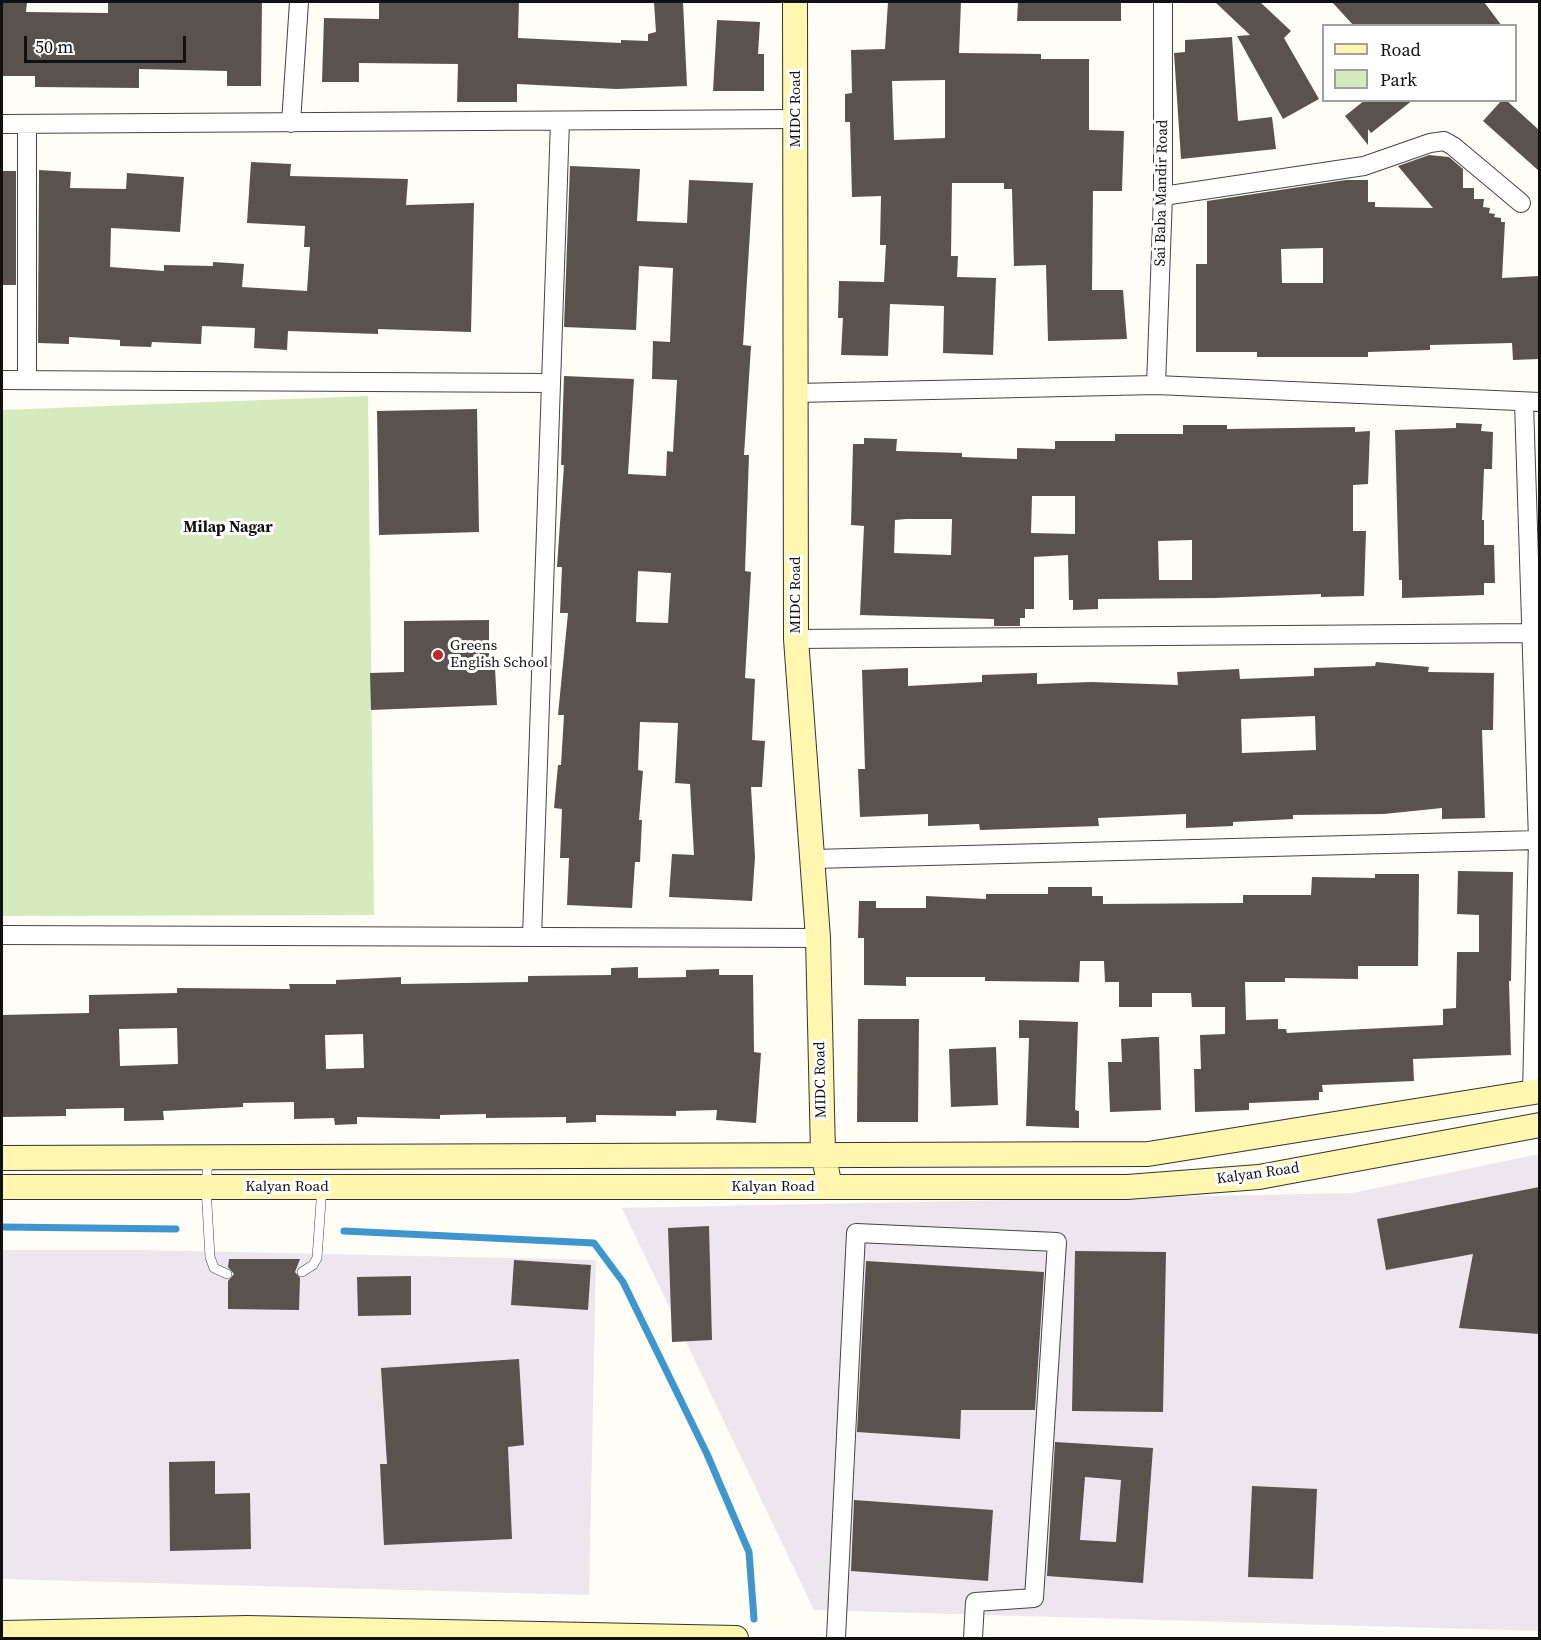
<!DOCTYPE html>
<style>
body{margin:0}
#map{position:relative;width:1541px;height:1640px;overflow:hidden;background:#fffdf5;font-family:"Source Serif 4",serif}
canvas{display:block}
.frame{position:absolute;inset:0;border:3px solid #111;pointer-events:none}
.legend{position:absolute;left:1322px;top:24px;width:195px;height:78px;box-sizing:border-box;background:#fff;border:2px solid #a0a0a0;margin:0;padding:8px 10px;list-style:none;font-size:18px;color:#111}
.legend li{display:flex;align-items:center;gap:12px;height:30px}
.legend b{width:30px;border:2px solid #a0a0a0}
.scale{position:absolute;left:24px;top:36px;width:162px;height:27px;box-sizing:border-box;border:3px solid #111;border-top:0;padding-left:8px;font-size:18px;line-height:21px;white-space:nowrap;color:#111;-webkit-text-stroke:4px #fff;paint-order:stroke}
</style>
<div id="map">
<canvas width="1541" height="1640"></canvas>
<div class="frame"></div>
<ul class="legend">
<li><b style="height:8px;background:#fff6b0"></b>Road</li>
<li><b style="height:16px;background:#d5ebbd"></b>Park</li>
</ul>
<div class="scale">50 m</div>
</div>
<script>
const context = document.querySelector('canvas').getContext('2d');
context.lineJoin = 'round';
function paint(path, color) { context.fillStyle = color; context.fill(path, 'evenodd'); }
function strokePath(path, color, width, dash) { context.strokeStyle = color; context.lineWidth = width; context.lineCap = dash ? 'butt' : 'round'; context.setLineDash(dash || []); context.stroke(path); }
function write(font, color, halo, rows, align = 'center') {
  context.font = font + ' "Source Serif 4",serif'; context.lineWidth = 6; context.setLineDash([]); context.textBaseline = 'middle'; context.strokeStyle = halo; context.fillStyle = color; for (const [text, x, y, turn = 0] of rows) {
    context.save(); context.translate(x, y); context.rotate((+turn || 0) * Math.PI / 180); context.textAlign = isNaN(turn) ? turn : align; if (halo) context.strokeText(text, 0, 0); context.fillText(text, 0, 0); context.restore();
  }
}
const industrial = new Path2D(`
 M 1539,1154 L 1539,1631 L 814,1610 L 622,1208 L 1353,1193 Z
 M 2,1250 L 145,1250 L 596,1260 L 589,1595 L 2,1579 Z`);
const green = new Path2D(`
 M 368,396 L 374,915 L 2,916 L 2,410 Z`);
const stream = new Path2D(`
 M 2,1227 L 176,1229
 M 344,1231 L 594,1243 L 623,1282 L 707,1454 L 749,1552 L 754,1619`);
const building = new Path2D(`
 M 2,2 L 27,2 L 26,12 L 108,13 L 108,2 L 262,2 L 261,86 L 227,86 L 227,71 L 139,69 L 139,88 L 35,87 L 35,76 L 2,76 Z
 M 379,2 L 519,2 L 518,38 L 621,43 L 621,40 L 648,41 L 648,34 L 656,32 L 654,2 L 683,2 L 687,86 L 616,89 L 517,84 L 517,102 L 457,102 L 458,64 L 359,63 L 359,82 L 322,82 L 324,18 L 379,19 Z
 M 888,2 L 961,2 L 959,53 L 1041,54 L 1041,59 L 1089,59 L 1089,130 L 1124,131 L 1122,191 L 1093,191 L 1092,290 L 1123,290 L 1127,339 L 1048,341 L 1046,265 L 1014,266 L 1012,189 L 1004,189 L 1004,183 L 952,183 L 951,256 L 958,256 L 957,277 L 996,278 L 993,355 L 943,353 L 944,306 L 890,304 L 888,356 L 841,355 L 843,318 L 838,318 L 839,281 L 884,282 L 886,245 L 880,245 L 881,196 L 852,197 L 850,122 L 845,122 L 845,94 L 852,93 L 851,50 L 885,49 ZM 945,80 L 945,138 L 894,140 L 892,81 Z
 M 1018,2 L 1121,2 L 1121,21 L 1017,21 Z
 M 1215,2 L 1260,2 L 1291,31 L 1284,38 L 1319,99 L 1283,119 L 1237,36 L 1250,35 Z
 M 1332,2 L 1484,2 L 1502,26 L 1354,26 Z
 M 717,20 L 760,22 L 758,54 L 764,54 L 764,91 L 713,91 Z
 M 1232,37 L 1238,121 L 1272,117 L 1276,149 L 1181,159 L 1174,53 L 1185,52 L 1185,40 Z
 M 1365,100 L 1413,100 L 1371,133 L 1368,129 L 1368,145 L 1345,116 Z
 M 1502,100 L 1506,100 L 1539,130 L 1539,171 L 1483,121 Z
 M 1429,155 L 1449,157 L 1463,169 L 1463,188 L 1474,188 L 1474,199 L 1484,199 L 1483,207 L 1490,208 L 1489,213 L 1495,214 L 1494,217 L 1501,218 L 1501,222 L 1505,222 L 1502,278 L 1539,276 L 1539,359 L 1513,360 L 1512,343 L 1430,345 L 1430,350 L 1368,352 L 1368,357 L 1257,357 L 1257,352 L 1196,352 L 1196,264 L 1207,264 L 1207,201 L 1346,180 L 1368,180 L 1368,202 L 1375,202 L 1375,207 L 1433,208 L 1398,166 ZM 1323,248 L 1323,283 L 1282,283 L 1281,249 Z
 M 251,162 L 291,164 L 290,176 L 408,179 L 406,205 L 474,203 L 471,332 L 378,329 L 378,334 L 288,331 L 287,350 L 254,348 L 255,328 L 202,326 L 201,344 L 152,342 L 151,347 L 120,346 L 120,340 L 69,337 L 69,344 L 38,343 L 39,170 L 71,172 L 70,188 L 126,189 L 127,173 L 184,177 L 180,232 L 111,228 L 110,267 L 164,271 L 164,265 L 213,266 L 213,262 L 244,264 L 242,287 L 307,291 L 310,247 L 304,247 L 305,226 L 247,223 Z
 M 570,166 L 640,169 L 637,221 L 687,223 L 689,180 L 753,183 L 743,345 L 751,346 L 744,455 L 749,455 L 745,571 L 751,572 L 745,678 L 755,679 L 752,740 L 765,741 L 762,787 L 751,787 L 755,857 L 752,901 L 669,897 L 672,854 L 694,855 L 690,784 L 675,783 L 678,723 L 640,722 L 638,770 L 643,771 L 639,820 L 642,820 L 640,862 L 635,862 L 632,908 L 567,905 L 569,858 L 560,858 L 562,809 L 554,808 L 558,765 L 561,765 L 564,715 L 558,715 L 568,613 L 560,613 L 562,567 L 557,567 L 564,465 L 561,465 L 564,376 L 634,379 L 628,474 L 666,476 L 667,451 L 673,452 L 677,380 L 652,379 L 653,341 L 670,342 L 673,268 L 639,266 L 636,330 L 564,327 ZM 638,571 L 671,573 L 668,623 L 636,622 Z
 M 2,171 L 16,171 L 16,285 L 2,285 Z
 M 477,409 L 479,532 L 379,535 L 377,411 Z
 M 1456,423 L 1482,424 L 1481,431 L 1493,432 L 1492,469 L 1484,469 L 1482,520 L 1484,520 L 1484,545 L 1494,545 L 1495,583 L 1484,583 L 1484,595 L 1402,598 L 1402,580 L 1399,580 L 1395,430 L 1456,428 Z
 M 1183,425 L 1227,425 L 1227,429 L 1355,427 L 1355,432 L 1370,431 L 1368,484 L 1353,485 L 1353,531 L 1366,531 L 1364,596 L 1321,597 L 1321,594 L 1215,598 L 1098,599 L 1098,609 L 1073,610 L 1073,600 L 1069,600 L 1068,555 L 1034,557 L 1034,609 L 1025,609 L 1025,618 L 1020,618 L 1020,626 L 994,626 L 994,619 L 860,615 L 864,526 L 851,525 L 853,444 L 864,444 L 864,438 L 897,439 L 896,451 L 962,453 L 962,457 L 1017,459 L 1017,448 L 1055,449 L 1055,441 L 1115,441 L 1115,434 L 1183,434 ZM 1032,496 L 1075,496 L 1075,534 L 1031,533 ZM 906,519 L 952,519 L 951,555 L 894,553 L 895,520 ZM 1192,540 L 1192,580 L 1159,580 L 1158,541 Z
 M 489,620 L 489,668 L 495,668 L 497,705 L 371,710 L 370,673 L 404,672 L 404,621 Z
 M 1376,662 L 1429,667 L 1428,672 L 1494,673 L 1493,730 L 1482,730 L 1485,818 L 1442,819 L 1442,808 L 1384,814 L 1293,815 L 1293,819 L 1233,822 L 1233,826 L 1186,828 L 1186,814 L 1098,818 L 1099,826 L 980,830 L 979,824 L 928,826 L 928,814 L 860,817 L 858,769 L 865,769 L 862,670 L 908,668 L 908,686 L 982,682 L 982,675 L 1037,673 L 1037,684 L 1091,682 L 1178,685 L 1177,672 L 1239,669 L 1240,679 L 1314,676 L 1314,668 L 1375,666 ZM 1315,716 L 1316,750 L 1242,753 L 1241,719 Z
 M 1458,871 L 1513,872 L 1511,981 L 1509,981 L 1511,1055 L 1413,1059 L 1414,1081 L 1322,1085 L 1323,1092 L 1319,1092 L 1319,1100 L 1249,1103 L 1249,1110 L 1195,1112 L 1194,1069 L 1201,1069 L 1200,1035 L 1225,1034 L 1225,1007 L 1192,1007 L 1191,993 L 1152,993 L 1152,1007 L 1119,1007 L 1119,982 L 1105,982 L 1104,961 L 1080,961 L 1079,982 L 985,981 L 985,977 L 906,977 L 906,986 L 864,985 L 864,938 L 858,938 L 859,901 L 876,901 L 876,908 L 926,908 L 926,896 L 986,899 L 986,894 L 1048,894 L 1048,887 L 1092,887 L 1092,896 L 1103,896 L 1103,904 L 1243,903 L 1243,895 L 1311,895 L 1312,877 L 1375,878 L 1375,874 L 1419,874 L 1418,966 L 1358,966 L 1358,979 L 1285,978 L 1285,982 L 1245,982 L 1246,1020 L 1278,1019 L 1278,1029 L 1286,1029 L 1287,1033 L 1443,1025 L 1443,1009 L 1456,1008 L 1457,952 L 1479,952 L 1479,915 L 1457,914 Z
 M 638,967 L 638,978 L 686,977 L 686,970 L 719,969 L 719,975 L 753,975 L 754,1052 L 761,1053 L 756,1123 L 716,1120 L 717,1110 L 676,1111 L 676,1116 L 596,1115 L 596,1122 L 566,1123 L 566,1117 L 486,1118 L 486,1114 L 440,1115 L 440,1119 L 357,1117 L 357,1124 L 335,1125 L 334,1118 L 294,1119 L 294,1102 L 243,1103 L 243,1107 L 163,1111 L 164,1120 L 124,1121 L 124,1108 L 66,1109 L 66,1116 L 2,1117 L 2,1015 L 89,1013 L 89,995 L 177,993 L 177,988 L 290,989 L 289,984 L 336,984 L 336,980 L 401,977 L 401,984 L 528,982 L 528,976 L 611,975 L 611,968 ZM 177,1028 L 178,1064 L 120,1066 L 119,1029 ZM 363,1034 L 364,1068 L 326,1069 L 325,1035 Z
 M 858,1019 L 919,1019 L 918,1122 L 857,1122 Z
 M 1019,1020 L 1078,1022 L 1075,1110 L 1079,1111 L 1079,1128 L 1026,1126 L 1029,1038 L 1019,1038 Z
 M 1152,1037 L 1159,1037 L 1161,1110 L 1110,1112 L 1108,1062 L 1122,1062 L 1121,1039 Z
 M 996,1047 L 998,1105 L 951,1107 L 949,1049 Z
 M 1539,1187 L 1539,1334 L 1459,1328 L 1473,1254 L 1386,1270 L 1377,1219 Z
 M 709,1226 L 712,1340 L 672,1342 L 668,1228 Z
 M 1075,1251 L 1166,1252 L 1163,1412 L 1072,1411 Z
 M 229,1259 L 300,1259 L 295,1272 L 300,1278 L 299,1310 L 228,1309 L 228,1281 L 234,1274 L 228,1267 Z
 M 514,1260 L 591,1265 L 588,1310 L 511,1305 Z
 M 866,1261 L 1044,1272 L 1035,1410 L 961,1410 L 960,1439 L 857,1432 Z
 M 411,1276 L 411,1315 L 358,1316 L 357,1277 Z
 M 519,1359 L 524,1445 L 508,1447 L 512,1539 L 384,1545 L 380,1464 L 387,1464 L 381,1368 Z
 M 1055,1442 L 1153,1448 L 1143,1583 L 1047,1576 ZM 1085,1477 L 1121,1480 L 1116,1542 L 1080,1540 Z
 M 215,1461 L 215,1494 L 250,1493 L 251,1549 L 170,1551 L 169,1462 Z
 M 1252,1486 L 1317,1489 L 1313,1579 L 1248,1577 Z
 M 854,1500 L 993,1510 L 988,1581 L 851,1571 Z`);
const lane = new Path2D(`
 M 208,1160 L 206,1187 L 210,1257 L 214,1268 L 227,1274
 M 302,1272 L 313,1265 L 317,1258 L 322,1187`);
const street = new Path2D(`
 M 291,123 L 299,2
 M 2,124 L 796,119
 M 1163,196 L 1364,166 L 1430,143 L 1444,141 L 1453,146 L 1521,203
 M 2,380 L 551,383
 M 27,380 L 27,124
 M 1156,385 L 1163,196 L 1163,2
 M 796,393 L 1156,385 L 1540,402
 M 1524,403 L 1538,840 L 1532,1093
 M 796,639 L 1532,633
 M 814,859 L 1538,840
 M 2,935 L 818,938
 M 532,937 L 560,121
 M 836,1638 L 856,1233 L 1057,1242 L 1034,1598 L 975,1602 L 973,1638`);
const secondary = new Path2D(`
 M 795,2 L 796,639 L 818,938 L 823,1153 L 830,1187
 M 2,1158 L 1148,1154 L 1540,1091
 M 2,1187 L 1127,1187 L 1259,1177 L 1540,1125
 M 2,1633 L 247,1628 L 736,1638`);
const markers = [
 [438,655,6,"#c4262e"]
];
const streetNames = [
 ["MIDC Road",796,109,-90],
 ["Sai Baba Mandir Road",1162,193,-89],
 ["MIDC Road",796,595,-90],
 ["MIDC Road",821,1080,-91],
 ["Kalyan Road",1258,1174,-8],
 ["Kalyan Road",287,1187],
 ["Kalyan Road",773,1187]
];
const poiNames = [
 ["Greens",450,646],
 ["English School",450,663]
];
const neighbourhoodNames = [
 ["Milap Nagar",228,528]
];
paint(industrial, '#eee6ef');
paint(green, '#d5ebbd');
strokePath(stream, '#3f96cf', 7);
paint(building, '#5a524d');
strokePath(lane, '#444', 10);
strokePath(street, '#444', 20);
strokePath(secondary, '#333', 26);
strokePath(lane, '#fff', 9);
strokePath(street, '#fff', 18);
strokePath(secondary, '#fff6b0', 24);
for (const [x, y, r, color] of markers) { const dot = new Path2D(); dot.arc(x, y, r, 0, 2 * Math.PI); context.fillStyle = color; context.fill(dot); strokePath(dot, '#fff', 2); }
write('15px', '#111', '#fff', streetNames);
write('15px', '#111', '#fff', poiNames, 'left');
write('bold 16px', '#111', '#fff', neighbourhoodNames);
</script>
